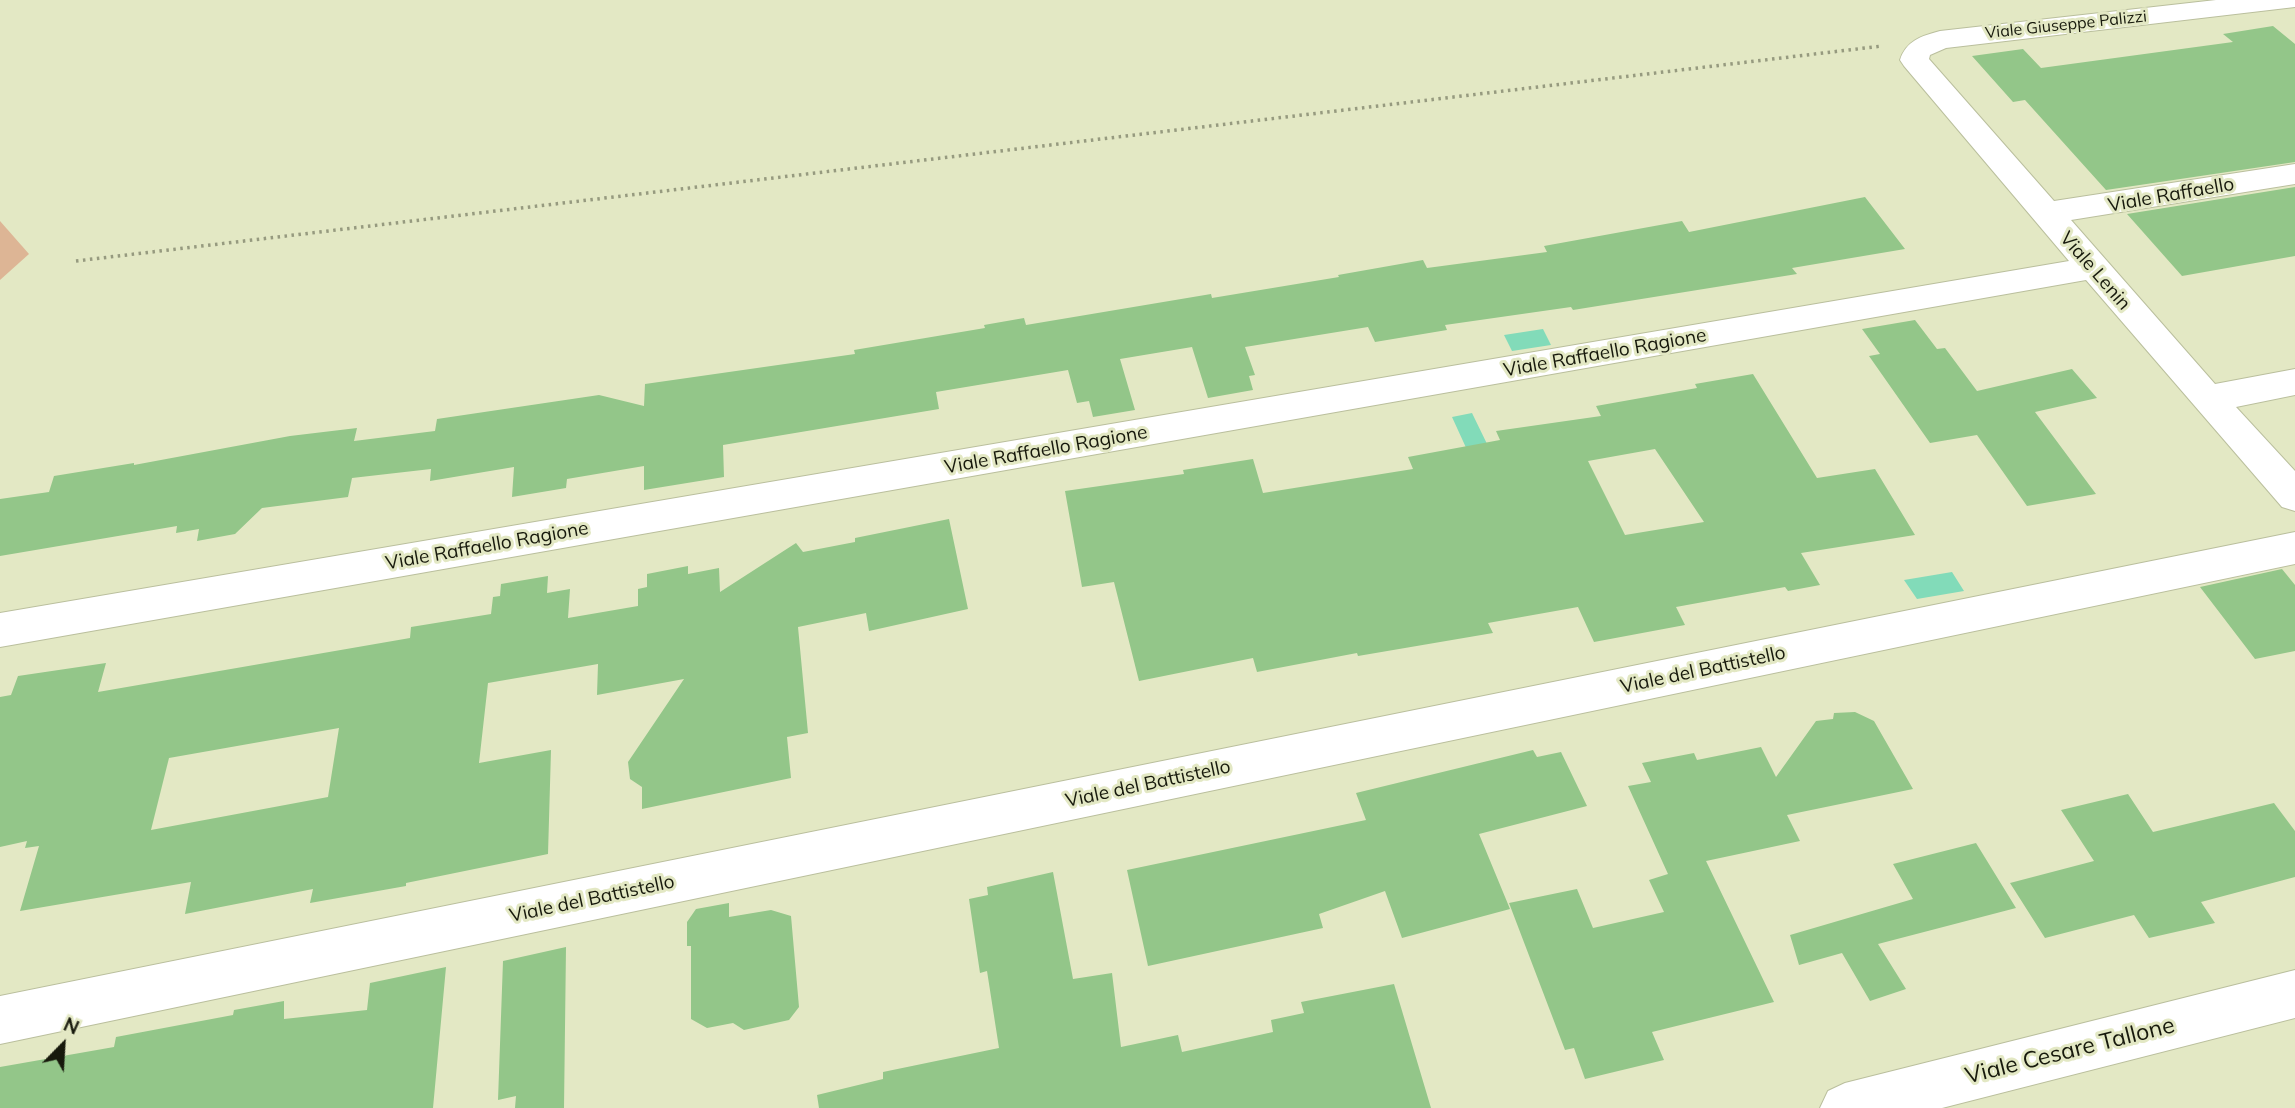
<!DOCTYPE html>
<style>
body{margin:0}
#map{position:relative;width:2295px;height:1108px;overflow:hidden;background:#e3e8c4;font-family:Mulish,sans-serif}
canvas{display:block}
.north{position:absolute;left:28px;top:1010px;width:70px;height:70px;-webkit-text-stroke:5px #e3e8c4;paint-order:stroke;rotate:24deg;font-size:19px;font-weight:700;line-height:28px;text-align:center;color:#17190c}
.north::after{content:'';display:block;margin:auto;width:24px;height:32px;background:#17190c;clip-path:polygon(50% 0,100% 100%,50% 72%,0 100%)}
</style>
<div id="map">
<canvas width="2295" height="1108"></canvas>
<div class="north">N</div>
</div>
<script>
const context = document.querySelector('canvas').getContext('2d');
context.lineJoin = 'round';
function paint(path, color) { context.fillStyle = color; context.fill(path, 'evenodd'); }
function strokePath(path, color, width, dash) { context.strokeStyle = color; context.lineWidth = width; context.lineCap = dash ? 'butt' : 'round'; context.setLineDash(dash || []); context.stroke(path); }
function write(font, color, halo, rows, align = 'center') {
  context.font = font + ' Mulish,sans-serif'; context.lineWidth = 6; context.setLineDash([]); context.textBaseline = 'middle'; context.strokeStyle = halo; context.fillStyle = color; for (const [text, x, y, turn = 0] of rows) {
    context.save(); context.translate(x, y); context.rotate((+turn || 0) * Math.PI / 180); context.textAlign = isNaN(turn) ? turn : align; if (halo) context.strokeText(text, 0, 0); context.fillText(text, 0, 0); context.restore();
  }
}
const green = new Path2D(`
 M 0,221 L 29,254 L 0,280 Z`);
const water = new Path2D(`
 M 1543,329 L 1551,345 L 1512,351 L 1504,335 Z
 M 1472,413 L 1489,448 L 1468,452 L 1452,417 Z
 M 1952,572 L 1964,591 L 1917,599 L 1904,580 Z`);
const building = new Path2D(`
 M 2273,26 L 2295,44 L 2295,162 L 2106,190 L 2025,100 L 2013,102 L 1972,56 L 2023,49 L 2041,68 L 2233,42 L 2223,34 Z
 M 2295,187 L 2295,256 L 2182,276 L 2127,214 Z
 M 1865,197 L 1905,249 L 1792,268 L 1797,274 L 1573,310 L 1571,307 L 1445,325 L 1447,330 L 1375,342 L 1368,327 L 1245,347 L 1255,375 L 1249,376 L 1253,390 L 1208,398 L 1192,347 L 1120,359 L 1135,410 L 1093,417 L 1089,401 L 1077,403 L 1068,370 L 936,392 L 939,409 L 723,445 L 724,477 L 644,490 L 644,466 L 567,479 L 566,488 L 512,497 L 514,467 L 430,481 L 431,469 L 352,478 L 348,497 L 262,508 L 235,534 L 197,541 L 199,529 L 176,533 L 177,526 L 0,556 L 0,499 L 49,492 L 54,476 L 134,463 L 134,465 L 290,436 L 357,428 L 354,441 L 435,431 L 437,419 L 599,395 L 644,406 L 645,384 L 855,354 L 854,350 L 985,328 L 984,325 L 1024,318 L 1026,325 L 1211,294 L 1212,298 L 1339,277 L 1338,275 L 1423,260 L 1427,268 L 1547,252 L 1544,246 L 1682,221 L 1689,232 Z
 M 1915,320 L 1937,349 L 1945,348 L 1977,391 L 2072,369 L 2097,398 L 2035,412 L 2096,494 L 2027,506 L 1977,435 L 1930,443 L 1869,356 L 1880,354 L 1862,329 Z
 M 1753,374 L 1817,478 L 1875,469 L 1915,535 L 1801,553 L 1820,585 L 1788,591 L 1785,587 L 1676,607 L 1685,625 L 1594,642 L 1578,607 L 1488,623 L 1493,633 L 1358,656 L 1357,653 L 1257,672 L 1253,658 L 1139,681 L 1114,582 L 1082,587 L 1065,491 L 1184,474 L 1183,470 L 1253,459 L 1263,493 L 1413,469 L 1408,457 L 1500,440 L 1496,431 L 1601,416 L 1596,406 L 1697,388 L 1695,384 ZM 1655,449 L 1704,522 L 1625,535 L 1588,461 Z
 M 949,519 L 968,609 L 869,631 L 866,613 L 798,627 L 808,733 L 787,737 L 791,778 L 642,809 L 642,787 L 630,779 L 628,762 L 684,679 L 597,695 L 598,664 L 488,683 L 479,763 L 551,750 L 548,854 L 406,883 L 406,886 L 310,903 L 313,889 L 185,914 L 191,882 L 20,911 L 39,846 L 25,848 L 27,841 L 0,847 L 0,697 L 11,695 L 18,676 L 106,663 L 98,692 L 410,638 L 411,627 L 491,614 L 493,597 L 500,596 L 501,584 L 548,576 L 547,593 L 570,589 L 568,618 L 638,606 L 638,589 L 647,587 L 647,574 L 688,566 L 688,574 L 719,568 L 720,592 L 796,543 L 803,552 L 855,542 L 855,538 ZM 339,728 L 328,797 L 151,830 L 169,758 Z
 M 2282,569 L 2295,585 L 2295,651 L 2255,659 L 2200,587 Z
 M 1855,712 L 1874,721 L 1913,789 L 1787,815 L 1800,841 L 1706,861 L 1774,1002 L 1652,1032 L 1664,1060 L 1585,1079 L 1574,1048 L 1565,1050 L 1509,903 L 1577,889 L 1593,928 L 1664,912 L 1649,880 L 1668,874 L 1628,786 L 1651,782 L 1642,763 L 1694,753 L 1697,760 L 1761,747 L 1776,777 L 1816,721 L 1833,719 L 1834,713 Z
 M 1533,750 L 1537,757 L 1561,752 L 1587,806 L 1479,834 L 1510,909 L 1402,938 L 1385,891 L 1319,914 L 1323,928 L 1148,966 L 1127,870 L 1366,820 L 1356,793 Z
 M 2128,794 L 2153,832 L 2274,803 L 2295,831 L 2295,877 L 2201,902 L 2215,923 L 2149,938 L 2134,915 L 2045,938 L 2010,883 L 2094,861 L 2061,810 Z
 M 1976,843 L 2016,908 L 1878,944 L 1906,989 L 1870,1001 L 1842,953 L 1799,965 L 1790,935 L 1913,899 L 1893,864 Z
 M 1053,872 L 1073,979 L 1112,973 L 1121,1047 L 1178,1035 L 1182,1052 L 1273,1032 L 1271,1020 L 1304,1013 L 1301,1002 L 1394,984 L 1431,1108 L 819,1108 L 817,1095 L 883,1079 L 883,1072 L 999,1048 L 987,971 L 980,973 L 969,899 L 988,895 L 987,887 Z
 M 729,903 L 729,917 L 771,910 L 791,916 L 799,1007 L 789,1020 L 744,1030 L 733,1023 L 707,1028 L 691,1019 L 691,946 L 687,946 L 687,922 L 696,909 Z
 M 566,947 L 564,1108 L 515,1108 L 516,1096 L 498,1100 L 503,961 Z
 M 446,967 L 433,1108 L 0,1108 L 0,1067 L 114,1047 L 116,1037 L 233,1015 L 234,1010 L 284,1001 L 284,1019 L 367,1010 L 370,983 Z`);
const path = new Path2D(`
 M 76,261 L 1882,46`);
const minor = new Path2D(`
 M 2216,0 L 2295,0 L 2295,7 L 1946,48 L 1930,55 L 1929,59 L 2054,201 L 2295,164 L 2295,184 L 2071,220 L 2215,384 L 2295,369 L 2295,395 L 2236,407 L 2295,471 L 2295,511 L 2282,507 L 2086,280 L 0,647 L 0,613 L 2069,261 L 1904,66 L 1900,60 C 1906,41 1921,36 1940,31 Z
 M 2295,532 L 2295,564 L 0,1044 L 0,996 Z
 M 2295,970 L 2295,1018 L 1942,1108 L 1820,1108 L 1828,1091 L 1845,1083 Z`);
const farStreetnames = [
 ["Viale Giuseppe Palizzi",2066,25,-6]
];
const streetNames = [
 ["Viale Raffaello",2171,195,-10],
 ["Viale Lenin",2095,271,49],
 ["Viale Raffaello Ragione",1605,353,-10],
 ["Viale Raffaello Ragione",1046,450,-10],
 ["Viale Raffaello Ragione",487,546,-10],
 ["Viale del Battistello",1703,670,-12],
 ["Viale del Battistello",1148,784,-12],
 ["Viale del Battistello",592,899,-12]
];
const nearStreetnames = [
 ["Viale Cesare Tallone",2070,1051,-14]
];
paint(green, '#ddb595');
paint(water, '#82dbb9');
paint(building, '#93c689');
strokePath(minor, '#babf9d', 2);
strokePath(path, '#969a7f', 3.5, [2.5, 4.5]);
paint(minor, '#fff');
write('16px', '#17190c', '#e3e8c4', farStreetnames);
write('19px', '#17190c', '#e3e8c4', streetNames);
write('23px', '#17190c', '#e3e8c4', nearStreetnames);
</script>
